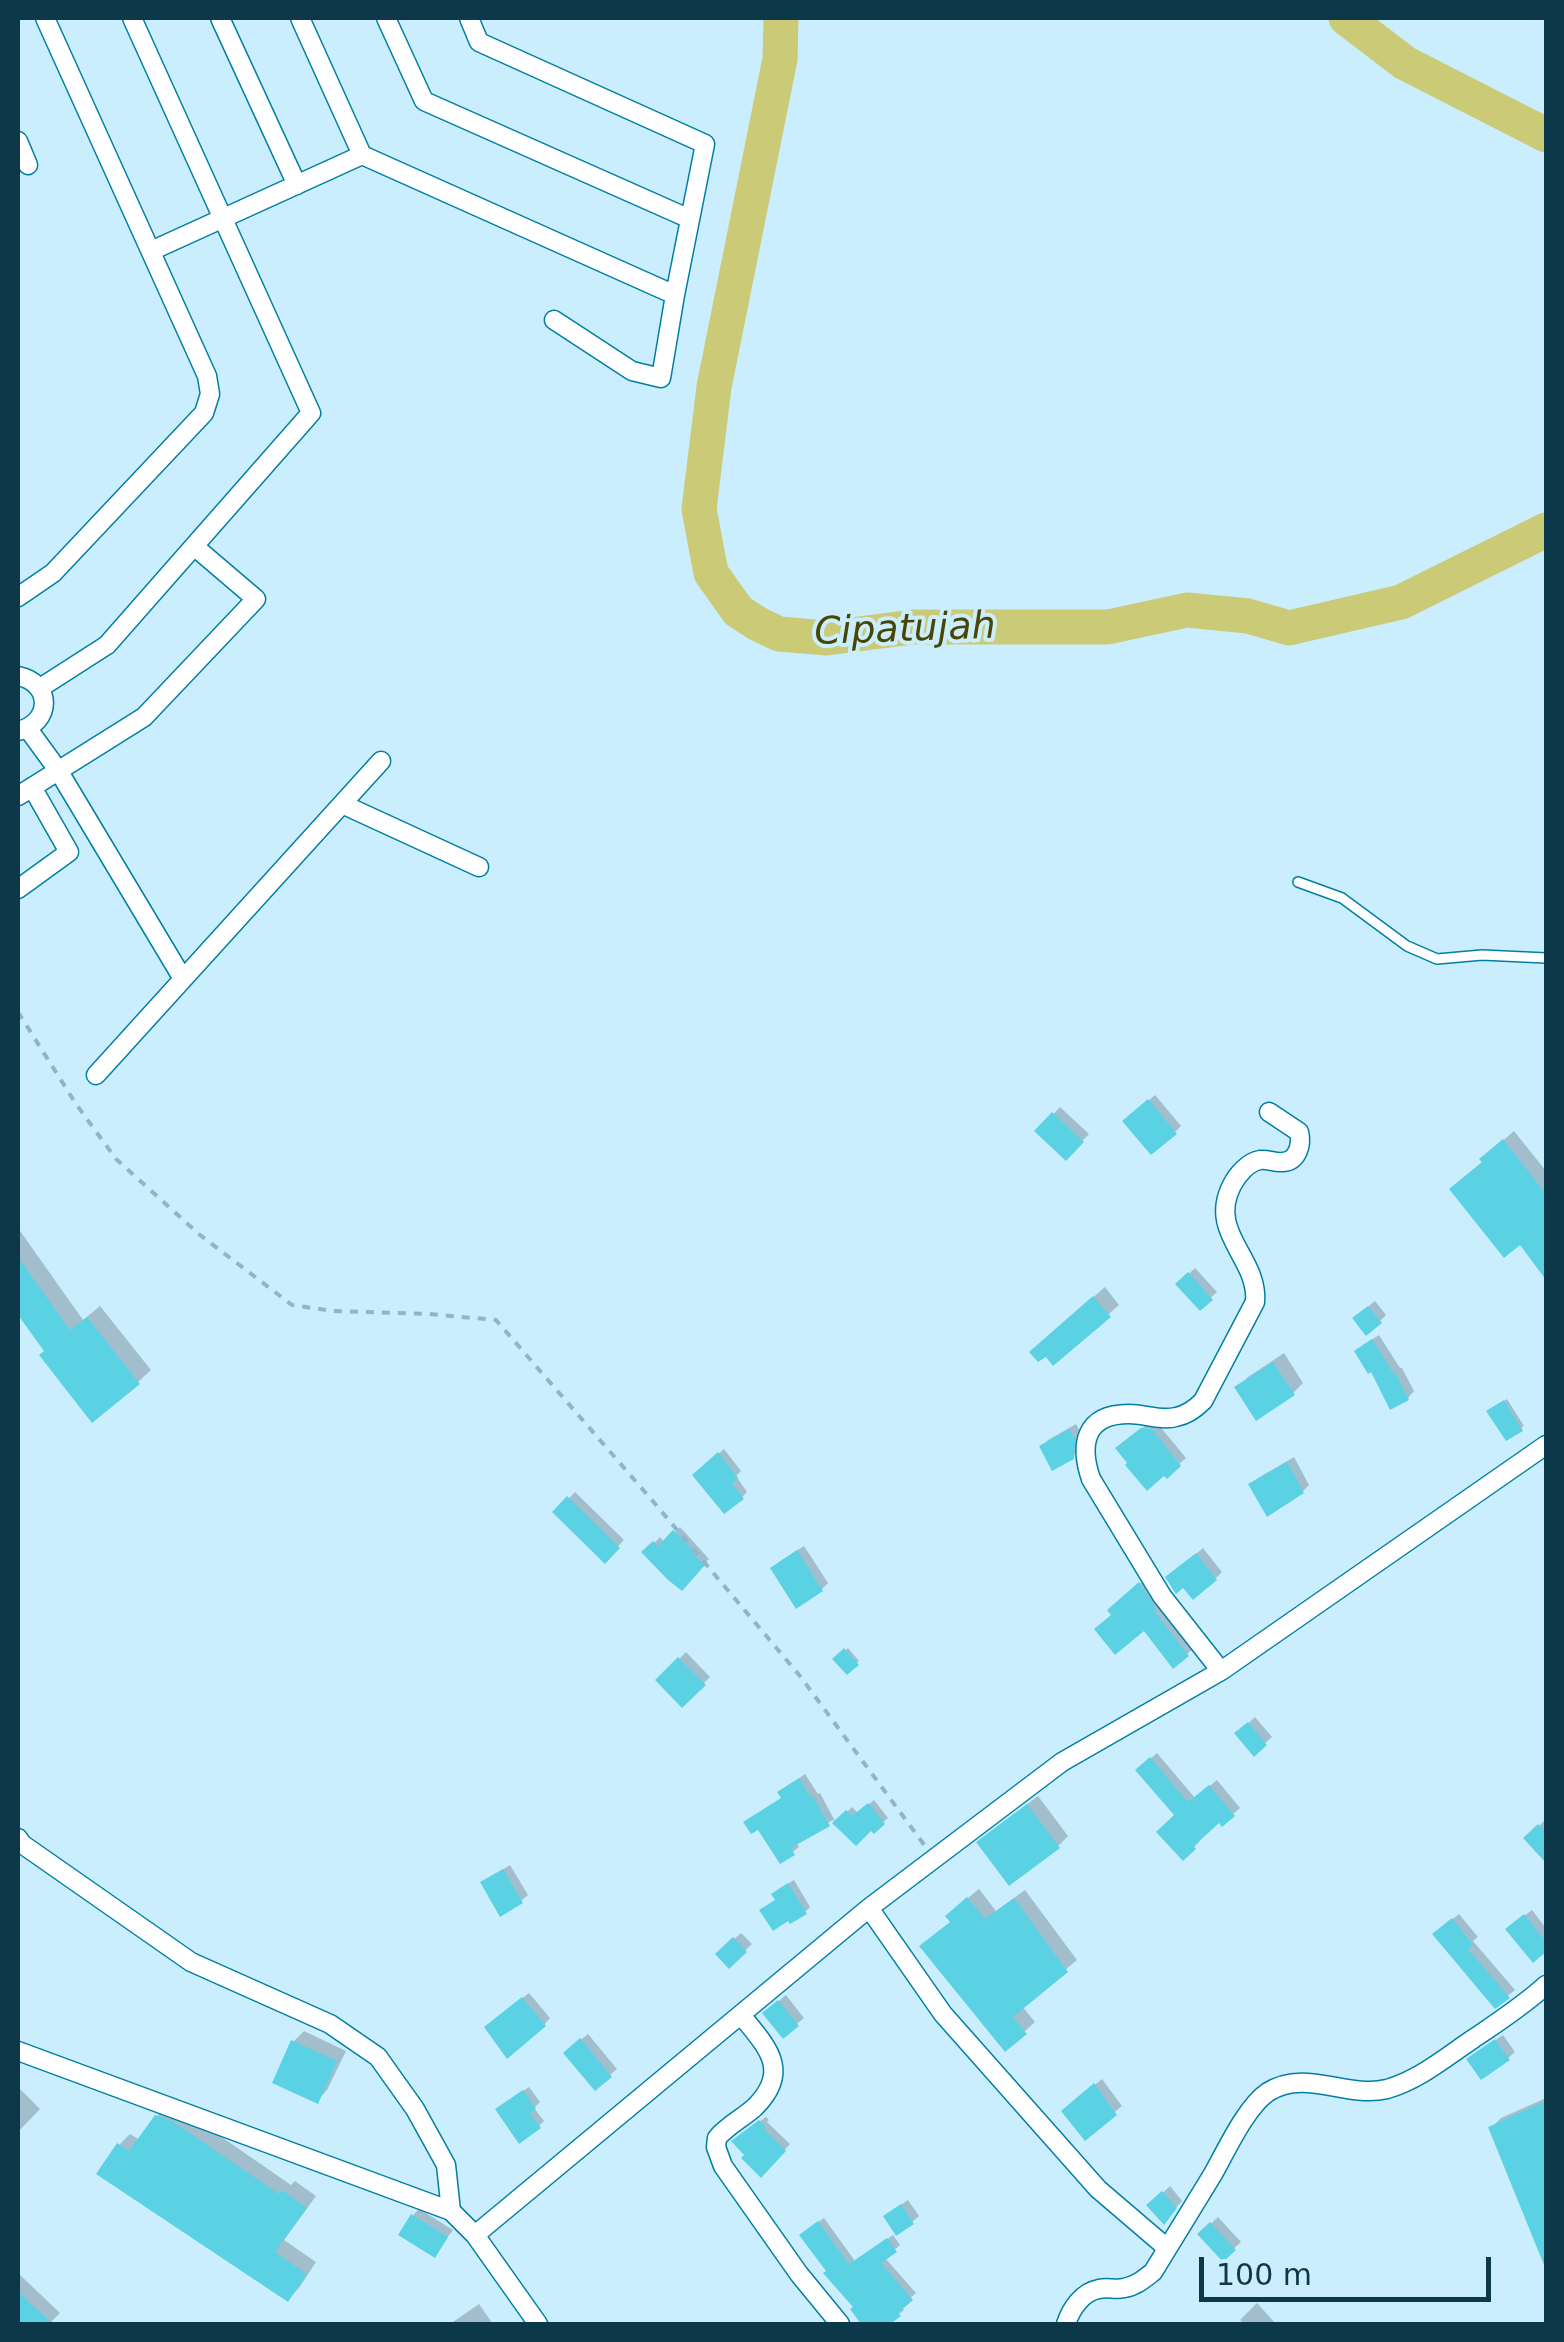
<!DOCTYPE html>
<style>
body{margin:0}
#map{position:relative;width:1564px;height:2342px;overflow:hidden;background:#cbeeff;font-family:"DejaVu Sans",sans-serif}
canvas{display:block}
.frame{position:absolute;inset:0;border:20px solid #0d3849;pointer-events:none}
.scale{position:absolute;left:1199px;top:2257px;width:292px;height:45px;box-sizing:border-box;border:5px solid #0d3849;border-top:0;padding-left:12px;font-size:30px;line-height:35px;white-space:nowrap;color:#0d3849;-webkit-text-stroke:8px #cbeeff;paint-order:stroke}
</style>
<div id="map">
<canvas width="1564" height="2342"></canvas>
<div class="frame"></div>
<div class="scale">100 m</div>
</div>
<script>
const context = document.querySelector('canvas').getContext('2d');
context.lineJoin = 'round';
function paint(path, color) { context.fillStyle = color; context.fill(path, 'evenodd'); }
function strokePath(path, color, width, dash) { context.strokeStyle = color; context.lineWidth = width; context.lineCap = dash ? 'butt' : 'round'; context.setLineDash(dash || []); context.stroke(path); }
function write(font, color, halo, rows, align = 'center') {
  context.font = font + ' "DejaVu Sans",sans-serif'; context.lineWidth = 8; context.setLineDash([]); context.textBaseline = 'middle'; context.strokeStyle = halo; context.fillStyle = color; for (const [text, x, y, turn = 0] of rows) {
    context.save(); context.translate(x, y); context.rotate((+turn || 0) * Math.PI / 180); context.textAlign = isNaN(turn) ? turn : align; if (halo) context.strokeText(text, 0, 0); context.fillText(text, 0, 0); context.restore();
  }
}
const shadow = new Path2D(`
 M 1155,1095 L 1181,1126 L 1175,1132 L 1132,1115 Z
 M 1060,1107 L 1089,1134 L 1066,1158 L 1038,1131 Z
 M 1514,1131 L 1546,1171 L 1546,1275 L 1520,1242 L 1484,1161 L 1493,1149 Z
 M 18,1228 L 83,1320 L 100,1306 L 151,1370 L 138,1382 L 47,1351 L 18,1311 Z
 M 1195,1268 L 1217,1292 L 1200,1308 L 1178,1284 Z
 M 1105,1287 L 1119,1305 L 1054,1363 L 1042,1342 Z
 M 1375,1301 L 1386,1315 L 1380,1321 L 1361,1312 Z
 M 1379,1335 L 1400,1368 L 1402,1368 L 1414,1391 L 1408,1398 L 1391,1406 L 1372,1368 L 1363,1345 Z
 M 1284,1353 L 1303,1383 L 1293,1393 L 1238,1387 L 1248,1377 Z
 M 1507,1399 L 1524,1426 L 1507,1438 L 1492,1409 Z
 M 1150,1422 L 1158,1424 L 1186,1458 L 1167,1475 L 1124,1442 Z
 M 1076,1424 L 1080,1431 L 1079,1450 L 1072,1457 L 1042,1447 L 1048,1440 Z
 M 724,1449 L 741,1471 L 736,1476 L 747,1492 L 742,1497 L 695,1475 Z
 M 1294,1457 L 1309,1485 L 1303,1491 L 1252,1484 L 1258,1478 Z
 M 575,1492 L 624,1540 L 605,1560 L 556,1512 Z
 M 680,1527 L 709,1559 L 682,1587 L 645,1552 L 660,1537 L 665,1543 Z
 M 804,1546 L 828,1583 L 822,1589 L 779,1562 Z
 M 1203,1548 L 1222,1572 L 1216,1578 L 1175,1571 Z
 M 1146,1578 L 1194,1648 L 1174,1665 L 1144,1628 L 1114,1614 L 1110,1610 Z
 M 848,1648 L 859,1661 L 847,1672 L 836,1659 Z
 M 686,1652 L 710,1677 L 682,1705 L 658,1680 Z
 M 1255,1717 L 1272,1737 L 1254,1753 L 1237,1734 Z
 M 1157,1753 L 1195,1798 L 1217,1780 L 1240,1808 L 1233,1814 L 1220,1820 L 1198,1839 L 1200,1841 L 1183,1858 L 1177,1815 L 1138,1770 Z
 M 805,1774 L 818,1794 L 820,1793 L 836,1823 L 852,1807 L 858,1813 L 874,1800 L 888,1818 L 874,1830 L 871,1827 L 856,1843 L 833,1820 L 796,1842 L 799,1847 L 781,1861 L 783,1797 L 780,1792 Z
 M 1038,1796 L 1068,1836 L 1058,1846 L 990,1833 Z
 M 1546,1819 L 1546,1859 L 1527,1838 Z
 M 510,1865 L 528,1895 L 521,1901 L 490,1877 Z
 M 794,1880 L 810,1907 L 805,1912 L 777,1899 L 779,1889 Z
 M 979,1889 L 996,1911 L 1025,1890 L 1077,1960 L 1022,2006 L 1035,2022 L 1005,2049 L 952,1921 L 958,1906 Z
 M 1532,1910 L 1546,1928 L 1546,1948 L 1533,1959 L 1515,1923 Z
 M 1459,1914 L 1478,1937 L 1473,1941 L 1515,1990 L 1495,2006 L 1442,1928 Z
 M 741,1933 L 752,1944 L 729,1966 L 718,1954 Z
 M 529,1993 L 550,2018 L 544,2025 L 494,2021 Z
 M 786,1995 L 804,2018 L 784,2035 L 772,2007 Z
 M 304,2031 L 346,2051 L 327,2090 L 317,2101 L 293,2042 Z
 M 588,2034 L 617,2069 L 610,2075 L 572,2047 Z
 M 1503,2035 L 1515,2052 L 1508,2058 L 1476,2053 Z
 M 1102,2079 L 1122,2106 L 1085,2137 L 1070,2105 Z
 M 18,2087 L 40,2109 L 18,2132 Z
 M 529,2087 L 540,2102 L 534,2108 L 544,2121 L 539,2126 L 503,2105 Z
 M 1546,2098 L 1546,2255 L 1543,2256 L 1491,2128 L 1501,2118 Z
 M 168,2105 L 184,2111 L 291,2185 L 295,2181 L 316,2196 L 284,2240 L 316,2262 L 299,2288 L 288,2299 L 119,2145 L 130,2134 L 140,2140 L 157,2116 Z
 M 766,2117 L 769,2120 L 767,2122 L 790,2144 L 761,2175 L 740,2136 Z
 M 1170,2186 L 1182,2201 L 1164,2221 L 1150,2205 Z
 M 908,2200 L 919,2216 L 912,2222 L 893,2210 Z
 M 419,2209 L 453,2230 L 435,2254 L 413,2215 Z
 M 1218,2217 L 1241,2242 L 1223,2258 L 1200,2234 Z
 M 824,2218 L 855,2261 L 893,2235 L 900,2245 L 885,2258 L 916,2293 L 901,2306 L 904,2310 L 886,2324 L 864,2324 L 853,2310 L 856,2307 L 829,2271 L 807,2230 Z
 M 18,2273 L 60,2313 L 49,2324 L 18,2324 Z
 M 1257,2303 L 1276,2324 L 1244,2324 L 1240,2320 Z
 M 479,2304 L 493,2324 L 450,2324 Z`);
const river = new Path2D(`
 M 781,18 L 780,59 L 714,387 L 699,509 L 711,573 L 738,611 L 758,624 L 779,634 L 827,638 L 913,627 L 1108,627 L 1187,610 L 1248,616 L 1289,628 L 1401,602 L 1546,530
 M 1346,18 L 1405,63 L 1546,135`);
const building = new Path2D(`
 M 1148,1099 L 1177,1134 L 1151,1155 L 1122,1121 Z
 M 1052,1112 L 1084,1142 L 1066,1161 L 1034,1131 Z
 M 1503,1139 L 1546,1194 L 1546,1280 L 1520,1245 L 1504,1258 L 1449,1189 L 1482,1162 L 1479,1159 Z
 M 18,1257 L 70,1330 L 87,1317 L 140,1384 L 92,1423 L 39,1355 L 44,1351 L 18,1315 Z
 M 1188,1272 L 1213,1300 L 1200,1311 L 1175,1284 Z
 M 1093,1296 L 1111,1317 L 1053,1366 L 1046,1357 L 1038,1362 L 1029,1352 Z
 M 1368,1306 L 1382,1323 L 1366,1336 L 1352,1318 Z
 M 1372,1339 L 1393,1373 L 1395,1372 L 1409,1400 L 1390,1410 L 1371,1372 L 1368,1374 L 1354,1351 Z
 M 1273,1362 L 1295,1395 L 1256,1421 L 1234,1387 Z
 M 1504,1400 L 1523,1431 L 1506,1441 L 1486,1411 Z
 M 1141,1428 L 1152,1429 L 1181,1466 L 1167,1479 L 1164,1476 L 1147,1491 L 1125,1465 L 1127,1463 L 1115,1448 Z
 M 1069,1429 L 1075,1438 L 1074,1459 L 1052,1471 L 1039,1446 Z
 M 718,1452 L 738,1478 L 732,1483 L 744,1499 L 724,1514 L 692,1475 Z
 M 1287,1462 L 1304,1493 L 1267,1517 L 1248,1484 Z
 M 567,1496 L 620,1548 L 605,1564 L 552,1512 Z
 M 673,1530 L 694,1551 L 692,1553 L 705,1565 L 682,1591 L 668,1580 L 641,1552 L 653,1541 L 658,1546 Z
 M 797,1550 L 823,1591 L 796,1609 L 770,1568 Z
 M 1196,1553 L 1217,1580 L 1193,1600 L 1183,1588 L 1176,1594 L 1165,1577 Z
 M 1139,1582 L 1156,1609 L 1154,1611 L 1189,1656 L 1173,1669 L 1144,1631 L 1115,1655 L 1094,1629 L 1111,1615 L 1107,1610 Z
 M 844,1648 L 859,1665 L 847,1675 L 832,1659 Z
 M 678,1657 L 706,1685 L 682,1708 L 655,1680 Z
 M 1248,1722 L 1267,1745 L 1254,1757 L 1234,1733 Z
 M 1150,1757 L 1188,1802 L 1209,1785 L 1235,1816 L 1222,1827 L 1219,1823 L 1194,1846 L 1196,1849 L 1183,1861 L 1156,1832 L 1174,1815 L 1135,1770 Z
 M 799,1778 L 811,1798 L 813,1796 L 830,1826 L 791,1848 L 795,1855 L 780,1864 L 758,1830 L 751,1834 L 743,1822 L 781,1798 L 777,1792 Z
 M 868,1803 L 885,1824 L 874,1834 L 871,1831 L 856,1846 L 832,1823 L 846,1810 L 852,1816 Z
 M 1027,1804 L 1060,1848 L 1009,1886 L 976,1842 Z
 M 1538,1824 L 1546,1832 L 1546,1863 L 1523,1838 Z
 M 503,1869 L 523,1903 L 500,1917 L 480,1882 Z
 M 788,1883 L 807,1914 L 790,1924 L 788,1921 L 773,1931 L 759,1910 L 775,1900 L 771,1894 Z
 M 967,1897 L 985,1919 L 1014,1898 L 1068,1972 L 1013,2017 L 1027,2034 L 1005,2052 L 919,1946 L 950,1922 L 945,1916 Z
 M 1524,1914 L 1546,1942 L 1546,1952 L 1533,1963 L 1505,1929 Z
 M 1452,1918 L 1473,1945 L 1468,1949 L 1510,1998 L 1495,2009 L 1432,1934 Z
 M 733,1937 L 747,1952 L 729,1969 L 715,1954 Z
 M 522,1997 L 546,2026 L 507,2059 L 484,2027 Z
 M 778,2000 L 799,2026 L 783,2039 L 762,2013 Z
 M 580,2038 L 612,2077 L 595,2091 L 563,2053 Z
 M 1495,2039 L 1510,2060 L 1481,2080 L 1466,2059 Z
 M 291,2040 L 337,2061 L 318,2104 L 272,2083 Z
 M 1094,2083 L 1117,2115 L 1085,2141 L 1061,2111 Z
 M 523,2090 L 536,2109 L 530,2114 L 541,2128 L 519,2144 L 495,2109 Z
 M 1546,2101 L 1546,2270 L 1488,2127 Z
 M 155,2115 L 172,2121 L 279,2194 L 282,2190 L 307,2208 L 275,2252 L 307,2274 L 288,2302 L 96,2174 L 117,2143 L 129,2151 Z
 M 759,2120 L 765,2127 L 764,2129 L 786,2151 L 761,2178 L 741,2158 L 744,2155 L 731,2141 Z
 M 1162,2191 L 1177,2208 L 1164,2225 L 1146,2205 Z
 M 901,2204 L 914,2224 L 896,2236 L 883,2216 Z
 M 411,2214 L 448,2237 L 435,2258 L 398,2235 Z
 M 818,2221 L 849,2264 L 887,2238 L 897,2252 L 881,2263 L 913,2300 L 898,2313 L 901,2316 L 890,2324 L 861,2324 L 850,2309 L 853,2307 L 823,2273 L 826,2271 L 799,2235 Z
 M 1210,2222 L 1236,2250 L 1223,2262 L 1197,2234 Z
 M 18,2292 L 53,2324 L 18,2324 Z`);
const path = new Path2D(`
 M 18,1012 L 76,1104 L 116,1159 L 200,1235 L 292,1305 L 333,1311 L 429,1314 L 496,1320 L 651,1499 L 800,1676 L 925,1846`);
const lane = new Path2D(`
 M 1298,882 L 1342,898 L 1407,946 L 1437,959 L 1482,955 L 1546,958`);
const street = new Path2D(`
 M 220,18 L 297,185
 M 300,18 L 362,155 L 675,295 L 661,378 L 632,371 L 554,320
 M 386,18 L 424,101 L 690,219
 M 469,18 L 479,42 L 705,144 L 675,295
 M 18,141 L 28,165
 M 151,251 L 362,155
 M 18,597 L 53,573 L 204,413 L 210,394 L 207,376 L 45,18
 M 18,676 C 53,683 52,723 18,731
 M 40,688 L 107,645 L 311,413 L 132,18
 M 28,729 L 58,770 L 183,979
 M 18,796 L 144,717 L 256,599 L 195,547
 M 342,804 L 479,867
 M 18,889 L 69,852 L 32,787
 M 96,1075 L 381,761
 M 1221,1671 L 1162,1596 L 1091,1479 C 1079,1444 1085,1414 1129,1414 C 1144,1414 1162,1421 1176,1417 C 1187,1415 1195,1409 1203,1401 L 1255,1302 C 1259,1258 1207,1233 1232,1185 C 1237,1175 1248,1162 1260,1160 C 1268,1159 1275,1163 1283,1162 C 1298,1161 1302,1144 1299,1132 L 1269,1112
 M 18,1838 L 22,1844 L 191,1962 L 330,2024 L 378,2057 L 415,2109 L 446,2165 L 451,2211
 M 869,1908 L 943,2014 L 1098,2189 L 1167,2248
 M 741,2015 C 766,2046 792,2070 755,2107 C 743,2118 728,2125 717,2138 L 716,2147 L 723,2166 L 799,2274 L 840,2324
 M 18,2051 L 451,2211 L 475,2235 L 538,2324
 M 475,2235 L 869,1908 L 1062,1762 L 1221,1671 L 1546,1445
 M 1066,2324 C 1071,2309 1082,2292 1099,2289 C 1107,2287 1116,2290 1124,2288 C 1136,2286 1144,2279 1153,2272 C 1173,2239 1193,2207 1213,2174 C 1226,2151 1246,2107 1268,2092 C 1306,2068 1347,2099 1387,2089 C 1419,2080 1446,2057 1473,2039 C 1498,2022 1523,2006 1546,1985`);
const waterNames = [
 ["Cipatujah",905,631,-2]
];
paint(shadow, '#0003');
strokePath(river, '#cbca77', 35);
paint(building, '#5ad2e3');
strokePath(lane, '#007fa5', 12);
strokePath(street, '#007fa5', 21);
strokePath(path, '#90b5c6', 4, [8, 8]);
strokePath(lane, '#fff', 9);
strokePath(street, '#fff', 18);
write('italic 38px', '#484602', '#cbeeff', waterNames);
</script>
